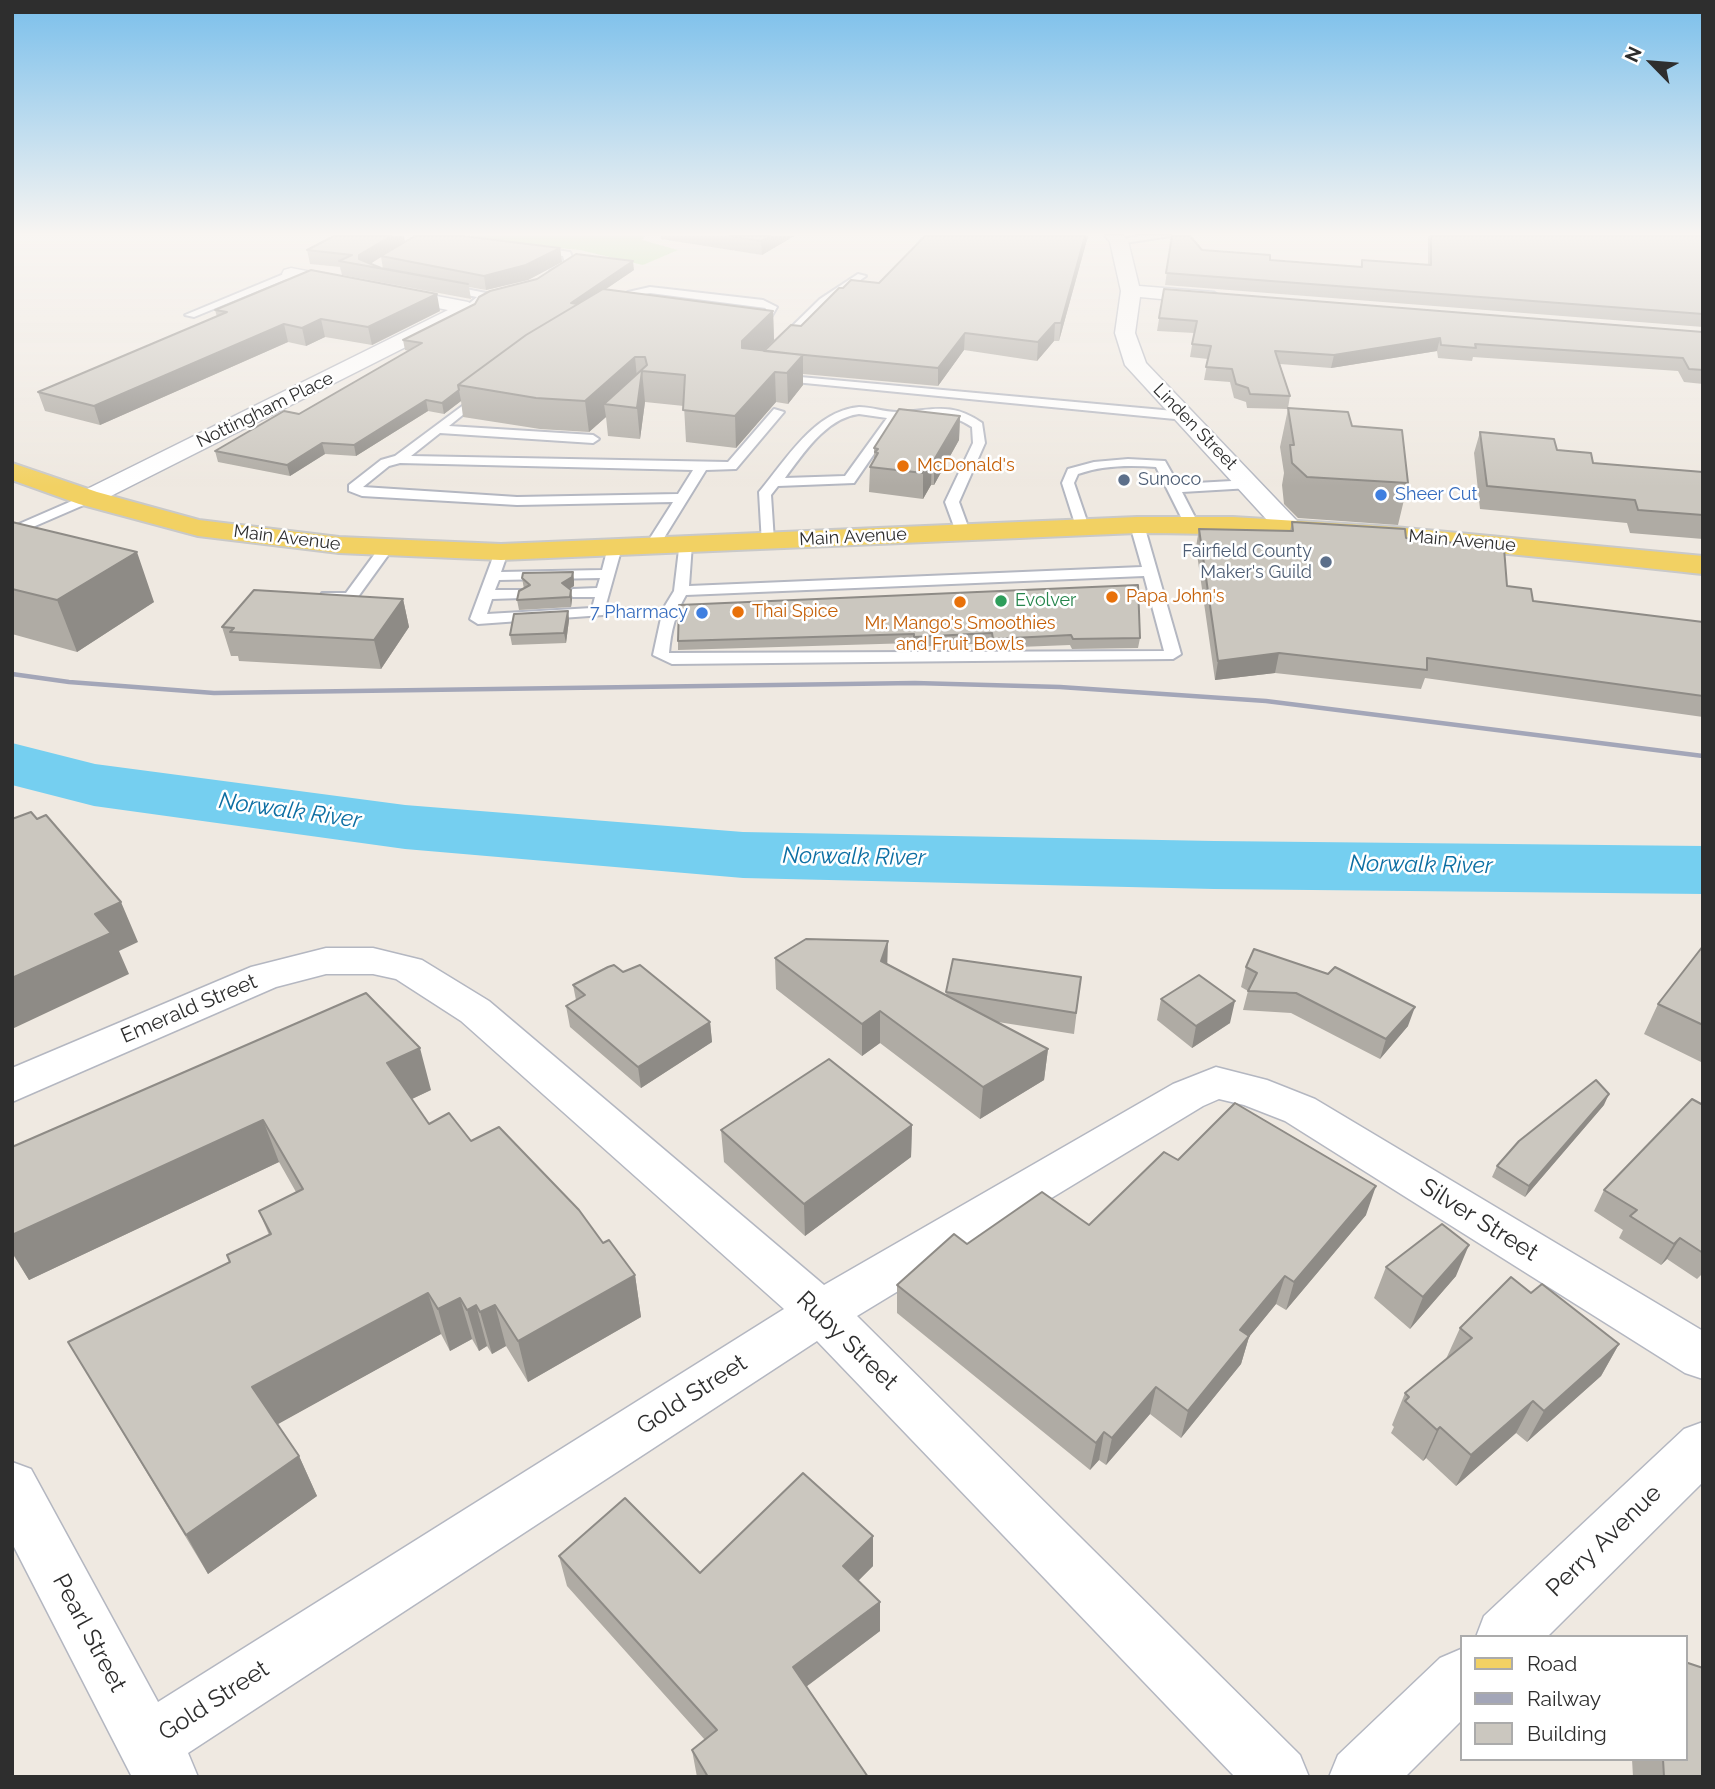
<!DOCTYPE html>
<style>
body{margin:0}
#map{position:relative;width:1715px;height:1789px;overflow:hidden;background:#efe9e1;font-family:Raleway,sans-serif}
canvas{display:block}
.frame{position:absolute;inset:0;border:14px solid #2e2e2e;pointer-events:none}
.legend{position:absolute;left:1460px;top:1635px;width:228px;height:126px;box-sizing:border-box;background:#fff;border:2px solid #ababab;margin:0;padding:9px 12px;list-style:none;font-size:21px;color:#2e2e2e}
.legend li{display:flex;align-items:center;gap:14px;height:35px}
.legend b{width:35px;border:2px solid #ababab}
.north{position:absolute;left:1617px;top:28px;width:70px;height:70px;-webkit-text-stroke:5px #fff;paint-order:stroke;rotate:295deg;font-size:19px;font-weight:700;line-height:28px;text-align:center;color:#2e2e2e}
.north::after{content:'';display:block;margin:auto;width:24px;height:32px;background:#2e2e2e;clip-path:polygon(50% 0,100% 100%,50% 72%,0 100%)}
</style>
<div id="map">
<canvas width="1715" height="1789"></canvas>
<div class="frame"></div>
<ul class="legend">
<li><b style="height:9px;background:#f2d163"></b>Road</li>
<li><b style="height:9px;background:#a3a6b8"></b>Railway</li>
<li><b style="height:19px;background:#cbc7bf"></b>Building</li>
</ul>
<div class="north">N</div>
</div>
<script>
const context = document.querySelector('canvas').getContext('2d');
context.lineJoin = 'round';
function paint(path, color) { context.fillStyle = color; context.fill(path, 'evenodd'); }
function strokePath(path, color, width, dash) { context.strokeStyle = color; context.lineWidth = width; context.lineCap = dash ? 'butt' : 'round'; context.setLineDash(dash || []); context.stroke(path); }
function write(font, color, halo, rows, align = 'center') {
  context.font = font + ' Raleway,sans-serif'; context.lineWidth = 5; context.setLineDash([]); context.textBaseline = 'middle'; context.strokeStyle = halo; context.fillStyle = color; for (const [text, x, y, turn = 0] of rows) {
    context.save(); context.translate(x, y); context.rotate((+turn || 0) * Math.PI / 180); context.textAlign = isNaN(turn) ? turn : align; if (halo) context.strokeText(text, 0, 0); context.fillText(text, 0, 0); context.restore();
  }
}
const green = new Path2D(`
 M 430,236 L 645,236 L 642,240 L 678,250 L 643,265 L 580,250 Z`);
const river = new Path2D(`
 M 12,743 L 95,764 L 405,805 L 743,832 L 1214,841 L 1703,846 L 1703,894 L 1214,889 L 743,878 L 405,849 L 94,806 L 12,785 Z`);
const service = new Path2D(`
 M 1139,236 L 1170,236 L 1119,244 L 1114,241 Z
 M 535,247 L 570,252 L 575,264 L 556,275 L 550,275 L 550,271 L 565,263 L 563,256 L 532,252 L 530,250 Z
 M 291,271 L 296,274 L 294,276 L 194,317 L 185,315 Z
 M 858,274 L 866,276 L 828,303 L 784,346 L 776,346 L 776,342 L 820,299 Z
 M 446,285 L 486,293 L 491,296 L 470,310 L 465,307 L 477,297 L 442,290 L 442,286 Z
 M 650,287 L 763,300 L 777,307 L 770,319 L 750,326 L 745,323 L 746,321 L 762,315 L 766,308 L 650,293 L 635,296 L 617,307 L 608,305 L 628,292 Z
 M 778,375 L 1185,412 L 1191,416 L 1185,420 L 774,380 L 774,376 Z
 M 481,392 L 487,395 L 485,397 L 449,426 L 593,435 L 599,439 L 593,443 L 440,433 L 411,456 L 728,462 L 774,409 L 784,412 L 736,469 L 706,470 L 659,546 L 652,550 L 645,546 L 673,502 L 517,505 L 362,496 L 349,491 L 349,485 L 381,460 L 395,456 ZM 400,463 L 693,470 L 678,494 L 517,497 L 363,487 L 389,466 Z
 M 859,407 C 872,407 884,412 897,412 C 933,411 950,401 982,423 L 985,443 L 959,502 L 970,532 L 968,535 L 958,535 L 956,532 L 945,502 L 973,443 L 972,427 C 947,410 926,416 898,419 L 854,483 L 778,486 L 771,495 L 774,541 L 772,544 L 762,544 L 759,492 C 786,460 814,411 859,407 ZM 859,414 L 887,418 L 845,476 L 785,478 C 803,454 826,418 859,414 Z
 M 1128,459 L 1165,461 L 1178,484 L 1250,480 L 1256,484 L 1250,488 L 1182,492 L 1199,525 L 1192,529 L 1185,525 L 1156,467 C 1130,465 1103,465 1078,474 L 1074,483 L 1089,527 L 1087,530 L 1077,530 L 1062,483 L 1068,469 L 1094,462 Z
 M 88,494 L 95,498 L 93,501 L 12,536 L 12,527 Z
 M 1137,521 L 1144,525 L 1181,654 L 1173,659 L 672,664 L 653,655 L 663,609 L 674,591 L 680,541 L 685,540 L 692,544 L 689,586 L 1142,567 L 1130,525 ZM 1144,576 L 1164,651 L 669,653 C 671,631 675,614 686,595 Z
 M 387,543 L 394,547 L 355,601 L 322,599 L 320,596 L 322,593 L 346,593 L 382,544 Z
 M 615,543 L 622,547 L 603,615 L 478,624 L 470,619 L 496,549 L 501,548 L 508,552 L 501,572 L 602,570 L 608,547 ZM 600,578 L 597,588 L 573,589 L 566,593 L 573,597 L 595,597 L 592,608 L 487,614 L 492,599 L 522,598 L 529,594 L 522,590 L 495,590 L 499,580 Z`);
const minor = new Path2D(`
 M 1105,236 L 1124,236 L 1128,241 L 1139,286 L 1214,292 L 1224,298 L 1214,304 L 1140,297 L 1135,333 L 1146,363 L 1297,521 L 1301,527 L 1297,533 L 1288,535 L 1279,533 L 1125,365 L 1115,333 L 1121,291 L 1110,242 Z
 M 291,268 L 468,302 L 478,308 L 475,312 L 97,503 L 88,506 L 79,503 L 75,498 L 79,493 L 448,310 L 284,278 L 282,274 L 284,270 Z
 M 326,948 L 373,948 L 422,960 L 489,1001 L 824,1285 L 1173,1084 L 1216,1067 L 1267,1080 L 1315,1099 L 1703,1331 L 1703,1379 L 1685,1373 L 1285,1121 L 1244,1105 L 1219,1099 L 1203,1106 L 857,1316 L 1300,1755 L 1309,1777 L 1235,1777 L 817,1341 L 188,1753 L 198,1777 L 132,1777 L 12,1543 L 12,1462 L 31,1469 L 158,1702 L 784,1309 L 461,1021 L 396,979 L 373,974 L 326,974 L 276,987 L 12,1102 L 12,1068 L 251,967 Z
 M 1703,1422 L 1703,1482 L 1547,1637 L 1476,1637 L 1484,1616 L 1684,1429 Z
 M 1461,1649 L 1461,1721 L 1405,1777 L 1329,1777 L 1338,1755 L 1440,1658 Z`);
const primary = new Path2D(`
 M 12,463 L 97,492 L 199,520 L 339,537 L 501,544 L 1137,517 L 1233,517 L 1394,527 L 1703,556 L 1703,574 C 1514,554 1327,533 1137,533 L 501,560 L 339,553 L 198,536 L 79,504 L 12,480 Z`);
const rail = new Path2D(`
 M 12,674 L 69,682 L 214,693 L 915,683 L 1060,687 L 1266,701 L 1703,756`);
const wall = new Path2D(`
 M 661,236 L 794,236 L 762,255 L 661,239 Z
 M 925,236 L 1088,236 L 1059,341 L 1054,341 L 1037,361 L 964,350 L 938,386 L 803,374 L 803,385 L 788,404 L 776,402 L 736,448 L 686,442 L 684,406 L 645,402 L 640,439 L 608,436 L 606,417 L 589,432 L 540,429 L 463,417 L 461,401 L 444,414 L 428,411 L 356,456 L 325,454 L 290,476 L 218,462 L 215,451 L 299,414 L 409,351 L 405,350 L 403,340 L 634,270 L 606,289 L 773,311 L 774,340 L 801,326 L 843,288 L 879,283 Z
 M 1172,236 L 1202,250 L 1270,260 L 1361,267 L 1362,260 L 1428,265 L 1428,236 L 1703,236 L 1703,327 L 1165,285 Z
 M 405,242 L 560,248 L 562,262 L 528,280 L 486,290 L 469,287 L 471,299 L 342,275 L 340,267 L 310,264 L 307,250 ZM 381,257 L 383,269 L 370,264 Z
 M 1164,289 L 1703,332 L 1703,384 L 1684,382 L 1678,371 L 1473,357 L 1472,361 L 1438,358 L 1437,351 L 1331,368 L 1280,364 L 1290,396 L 1288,408 L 1352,426 L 1408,483 L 1398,525 L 1298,518 L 1284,504 L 1282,485 L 1284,473 L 1280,447 L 1288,409 L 1247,408 L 1246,402 L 1234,398 L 1230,382 L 1204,380 L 1208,359 L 1190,357 L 1194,333 L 1157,331 Z
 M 215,310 L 440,311 L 372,345 L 325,337 L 306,346 L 288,342 L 100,425 L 45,411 L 38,392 L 217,317 Z
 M 960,416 L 959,440 L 934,485 L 931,485 L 923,499 L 869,492 L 870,467 L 874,460 L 874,448 Z
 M 1480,432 L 1557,450 L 1593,463 L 1703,472 L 1703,539 L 1630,533 L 1627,523 L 1480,509 L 1474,453 Z
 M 12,522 L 154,602 L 77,652 L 12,634 Z
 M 1292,522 L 1406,538 L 1507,586 L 1533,601 L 1703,622 L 1703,717 L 1425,678 L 1421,689 L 1275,673 L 1215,680 L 1196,547 L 1199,529 L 1290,531 Z
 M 573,572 L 574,581 L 574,586 L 569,589 L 571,590 L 572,599 L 571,607 L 519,610 L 517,600 L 524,589 L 522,578 Z
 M 403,599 L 409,627 L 381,669 L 239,661 L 238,656 L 231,656 L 222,627 Z
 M 679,605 L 1140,638 L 1138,648 L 1072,649 L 1070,645 L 993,648 L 991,643 L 914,647 L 913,643 L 678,650 L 678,641 Z
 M 568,611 L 569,620 L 566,643 L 512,645 L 510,635 Z
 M 1703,946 L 1703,1063 L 1644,1034 L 1658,1004 Z
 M 775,958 L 888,964 L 946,995 L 953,959 L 1081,977 L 1074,1034 L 998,1022 L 1048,1049 L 1044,1080 L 980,1119 L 880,1043 L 862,1056 L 776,989 Z
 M 1246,967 L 1408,1026 L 1380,1059 L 1291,1013 L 1243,1010 L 1248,991 L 1241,987 Z
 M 623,972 L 710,1022 L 712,1042 L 641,1088 L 570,1027 L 566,1006 L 576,1000 L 573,985 Z
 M 1161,999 L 1230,1023 L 1192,1048 L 1157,1020 Z
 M 431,1090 L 412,1099 L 429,1124 L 471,1141 L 603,1243 L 635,1275 L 641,1317 L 528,1382 L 506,1346 L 492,1354 L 487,1346 L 479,1351 L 472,1339 L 450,1351 L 441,1334 L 277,1424 L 299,1456 L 317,1496 L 208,1574 L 68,1342 L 230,1262 L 269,1235 L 259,1211 L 296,1192 L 279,1162 L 29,1280 L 12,1253 L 12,1147 Z
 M 1604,1105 L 1525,1197 L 1492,1177 L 1497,1166 Z
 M 1703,1105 L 1703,1273 L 1697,1279 L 1667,1259 L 1661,1265 L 1619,1238 L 1623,1230 L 1594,1211 L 1604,1190 Z
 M 912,1125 L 911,1157 L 805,1236 L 724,1162 L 721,1130 Z
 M 1178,1160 L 1366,1215 L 1286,1310 L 1276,1304 L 1249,1337 L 1241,1364 L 1181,1438 L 1150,1414 L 1106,1465 L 1099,1460 L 1090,1470 L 897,1313 L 897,1285 L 967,1244 L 1089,1225 Z
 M 1386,1267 L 1456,1276 L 1410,1329 L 1374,1298 Z
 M 1531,1293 L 1619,1344 L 1601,1376 L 1527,1442 L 1516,1433 L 1456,1486 L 1426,1458 L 1423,1461 L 1391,1433 L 1394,1427 L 1392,1425 L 1405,1393 L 1446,1359 L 1460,1328 Z
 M 873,1536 L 873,1566 L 858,1581 L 880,1631 L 806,1687 L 868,1777 L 697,1777 L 692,1750 L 705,1740 L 567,1586 L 559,1556 L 700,1573 Z
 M 1632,1759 L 1685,1759 L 1703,1777 L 1633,1777 Z`);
const shadedWall = new Path2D(`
 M 391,236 L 404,236 L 405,243 L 381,256 L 381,257 L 367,266 L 360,265 L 359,255 Z
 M 770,236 L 794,236 L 762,255 L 761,241 Z
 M 1085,236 L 1088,236 L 1059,341 L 1061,323 Z
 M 560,248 L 562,262 L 528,280 L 486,290 L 484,276 Z
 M 633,261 L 634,270 L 572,312 L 571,303 Z
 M 437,294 L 440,311 L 372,345 L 368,327 Z
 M 773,311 L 774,340 L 743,371 L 742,341 Z
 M 321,319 L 325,337 L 306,346 L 302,328 Z
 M 1055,323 L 1054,341 L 1037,361 L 1038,342 Z
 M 284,324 L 288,342 L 100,425 L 94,406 Z
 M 965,333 L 964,350 L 938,386 L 938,368 Z
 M 1440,338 L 1437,351 L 1331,368 L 1334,355 Z
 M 803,355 L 803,385 L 788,404 L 787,373 Z
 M 635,357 L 638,388 L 604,404 L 606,417 L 589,432 L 585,401 Z
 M 642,371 L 645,402 L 640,439 L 637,408 Z
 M 775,372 L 776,402 L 736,448 L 735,416 Z
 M 459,390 L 461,401 L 444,414 L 442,403 Z
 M 426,400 L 428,411 L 356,456 L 354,445 Z
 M 960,416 L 959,440 L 934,485 L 934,460 Z
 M 322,443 L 325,454 L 290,476 L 287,465 Z
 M 932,459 L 931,485 L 923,499 L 923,473 Z
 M 137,552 L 154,602 L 77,652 L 57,600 Z
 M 573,572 L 574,581 L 574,586 L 564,592 L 562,583 Z
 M 571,590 L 572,599 L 571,607 L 570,597 Z
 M 403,599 L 409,627 L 381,669 L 374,640 Z
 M 568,611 L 569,620 L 566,643 L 564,633 Z
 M 1279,653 L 1275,673 L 1215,680 L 1218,661 Z
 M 121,902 L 138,942 L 119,951 L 129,974 L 12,1029 L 12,978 L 95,914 Z
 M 888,941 L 887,973 L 881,961 Z
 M 1235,1001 L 1230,1023 L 1192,1048 L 1196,1026 Z
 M 1415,1007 L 1408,1026 L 1380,1059 L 1386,1039 Z
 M 880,1011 L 880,1043 L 862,1056 L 862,1024 Z
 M 710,1022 L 712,1042 L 641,1088 L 638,1067 Z
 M 420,1048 L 431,1090 L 399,1105 L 387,1063 Z
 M 1048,1049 L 1044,1080 L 980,1119 L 983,1087 Z
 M 1609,1094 L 1604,1105 L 1525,1197 L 1529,1186 Z
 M 263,1120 L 279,1162 L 29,1280 L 12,1252 L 12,1235 Z
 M 912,1125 L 911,1157 L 805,1236 L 804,1204 Z
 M 1376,1186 L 1366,1215 L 1286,1310 L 1294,1282 Z
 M 1680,1238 L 1667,1259 L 1661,1265 L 1674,1244 Z
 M 1469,1245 L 1456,1276 L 1410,1329 L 1423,1297 Z
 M 635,1275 L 641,1317 L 528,1382 L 518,1341 Z
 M 1285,1276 L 1276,1304 L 1249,1337 L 1241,1364 L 1181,1438 L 1188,1411 L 1240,1330 Z
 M 428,1293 L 441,1334 L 271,1428 L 252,1387 Z
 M 460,1298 L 472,1339 L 450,1351 L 438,1309 Z
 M 476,1305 L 487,1346 L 479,1351 L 467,1310 Z
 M 495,1305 L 506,1346 L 492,1354 L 480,1312 Z
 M 1619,1344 L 1601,1376 L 1527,1442 L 1544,1411 Z
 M 1156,1387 L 1150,1414 L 1106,1465 L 1112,1438 Z
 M 1533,1401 L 1516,1433 L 1456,1486 L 1471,1455 Z
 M 1440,1427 L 1426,1458 L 1423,1461 L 1437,1430 Z
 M 1104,1432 L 1099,1460 L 1090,1470 L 1096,1443 Z
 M 299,1456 L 317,1496 L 208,1574 L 186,1535 Z
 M 873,1536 L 873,1566 L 843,1596 L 843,1566 Z
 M 880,1602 L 880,1631 L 795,1695 L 793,1667 Z`);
const building = new Path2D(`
 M 334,236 L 391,236 L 359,255 L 359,259 L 381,268 L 468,284 L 339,261 L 352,255 L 307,250 Z
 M 415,236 L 463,236 L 560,248 L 526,265 L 484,276 L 381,256 Z
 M 730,236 L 770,236 L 761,241 Z
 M 925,236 L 1085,236 L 1061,323 L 1055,323 L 1038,342 L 965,333 L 938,368 L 764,351 L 791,325 L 801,326 L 839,288 L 843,288 L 851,280 L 879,283 Z
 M 1172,236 L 1190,236 L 1202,250 L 1270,255 L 1270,260 L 1362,267 L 1362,260 L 1431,265 L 1431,236 L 1703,236 L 1703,314 L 1166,273 Z
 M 576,254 L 633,261 L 571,303 L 578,304 L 526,335 L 458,385 L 459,390 L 442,403 L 426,400 L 354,445 L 322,443 L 287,465 L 215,451 L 284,411 L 299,414 L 422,343 L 403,340 L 475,304 L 479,297 L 490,291 L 537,279 Z
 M 311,270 L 437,294 L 368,327 L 321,319 L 302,328 L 284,324 L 94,406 L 38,392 L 227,312 L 215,310 Z
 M 603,289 L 773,311 L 742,341 L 742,348 L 803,355 L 787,373 L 775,372 L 735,416 L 683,410 L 685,375 L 642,371 L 637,408 L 604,404 L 647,365 L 645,357 L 635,357 L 585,401 L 536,398 L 458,385 L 526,335 Z
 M 1164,289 L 1703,332 L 1703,370 L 1689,369 L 1683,358 L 1475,344 L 1476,348 L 1441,345 L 1440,338 L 1334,355 L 1275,351 L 1290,396 L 1250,394 L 1248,388 L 1236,384 L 1232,369 L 1206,367 L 1211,346 L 1192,344 L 1197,321 L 1159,318 Z
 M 1288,408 L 1348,412 L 1352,426 L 1402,430 L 1408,483 L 1307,477 L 1292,463 L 1290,445 L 1294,445 Z
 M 899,409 L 960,416 L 934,460 L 932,459 L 923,473 L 870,467 L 878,453 L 875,452 L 878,449 L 874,448 Z
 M 1480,432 L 1554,439 L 1557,450 L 1591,453 L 1593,463 L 1703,472 L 1703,515 L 1638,510 L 1635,500 L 1487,486 Z
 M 12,522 L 137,552 L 57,600 L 12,589 Z
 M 1292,522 L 1405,529 L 1406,538 L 1504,548 L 1507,586 L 1531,589 L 1533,601 L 1703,622 L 1703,696 L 1427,658 L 1427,670 L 1279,653 L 1218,661 L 1199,529 L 1293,531 Z
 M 573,572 L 572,577 L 562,583 L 571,590 L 570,597 L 517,600 L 519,591 L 530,585 L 522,578 L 523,573 Z
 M 1138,585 L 1140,638 L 1073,639 L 1071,635 L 993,639 L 992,633 L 914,637 L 914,634 L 678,641 L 679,605 Z
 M 254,590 L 403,599 L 374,640 L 230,632 L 234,628 L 222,627 Z
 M 568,611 L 564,633 L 510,635 L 514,614 Z
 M 31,812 L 37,819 L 46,815 L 121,902 L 95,914 L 111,933 L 12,978 L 12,819 Z
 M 806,939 L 888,941 L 881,961 L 1048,1049 L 983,1087 L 880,1011 L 862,1024 L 775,958 Z
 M 1703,946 L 1703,1025 L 1658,1004 Z
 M 1254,949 L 1328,974 L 1335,967 L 1415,1007 L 1386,1039 L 1296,993 L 1248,991 L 1257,973 L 1246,967 Z
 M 953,959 L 1081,977 L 1076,1013 L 946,992 Z
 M 614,965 L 623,972 L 640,965 L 710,1022 L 638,1067 L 566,1006 L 585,995 L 573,985 L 608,967 Z
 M 1199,975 L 1235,1001 L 1196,1026 L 1161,999 Z
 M 366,993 L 420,1048 L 387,1063 L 429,1124 L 449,1113 L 471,1141 L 499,1127 L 579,1210 L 603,1243 L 609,1240 L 635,1275 L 518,1341 L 495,1305 L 480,1312 L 476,1305 L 467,1310 L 460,1298 L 438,1309 L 428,1293 L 252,1387 L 299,1456 L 186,1535 L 68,1342 L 230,1262 L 227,1255 L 271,1234 L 259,1211 L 303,1189 L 263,1120 L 12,1235 L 12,1147 Z
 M 829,1059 L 912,1125 L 804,1204 L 721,1130 Z
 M 1596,1080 L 1609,1094 L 1529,1186 L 1497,1166 L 1519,1141 Z
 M 1692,1099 L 1703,1105 L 1703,1253 L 1680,1238 L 1674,1244 L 1630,1216 L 1637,1210 L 1604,1190 Z
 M 1235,1103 L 1376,1186 L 1294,1282 L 1285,1276 L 1240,1330 L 1249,1336 L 1188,1411 L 1156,1387 L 1112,1438 L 1104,1432 L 1096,1443 L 897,1285 L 954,1234 L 967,1244 L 1042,1192 L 1089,1225 L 1164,1152 L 1178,1160 Z
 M 1442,1224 L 1469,1245 L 1423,1297 L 1386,1267 Z
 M 1511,1277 L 1531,1293 L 1542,1284 L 1619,1344 L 1544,1411 L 1533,1401 L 1471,1455 L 1440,1427 L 1437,1430 L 1405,1401 L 1409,1397 L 1405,1393 L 1472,1338 L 1460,1328 Z
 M 803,1473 L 873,1536 L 843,1566 L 880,1602 L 793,1667 L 868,1777 L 708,1777 L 692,1750 L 717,1730 L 559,1556 L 625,1498 L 700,1573 Z
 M 1685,1662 L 1703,1668 L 1703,1777 L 1664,1777 L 1663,1759 L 1685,1759 Z`);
const markers = [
 [903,466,7,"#e8710a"],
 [1124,480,7,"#5c6f8a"],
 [1381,495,7,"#3f7fe0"],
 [1326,562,7,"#5c6f8a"],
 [1112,597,7,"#e8710a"],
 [1001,601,7,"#2e9e5b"],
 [960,602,7,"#e8710a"],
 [738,612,7,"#e8710a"],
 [702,613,7,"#3f7fe0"]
];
const farStreetnames = [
 ["Nottingham Place",265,410,-26],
 ["Linden Street",1195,427,46],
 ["Main Avenue",853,537,-3],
 ["Main Avenue",287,538,7],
 ["Main Avenue",1462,541,5]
];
const farFoodnames = [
 ["McDonald's",917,466],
 ["Papa John's",1126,597],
 ["Thai Spice",752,612],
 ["Mr. Mango's Smoothies",960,624,"center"],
 ["and Fruit Bowls",960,645,"center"]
];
const farServicenames = [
 ["Sunoco",1138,480],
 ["Fairfield County",1312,552,"right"],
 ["Maker's Guild",1312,573,"right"]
];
const farShopnames = [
 ["Sheer Cut",1395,495],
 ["7 Pharmacy",688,613,"right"]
];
const farLeisurenames = [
 ["Evolver",1015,601]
];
const streetNames = [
 ["Emerald Street",189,1009,-23]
];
const waterNames = [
 ["Norwalk River",290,811,8],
 ["Norwalk River",854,857,1],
 ["Norwalk River",1421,865,1]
];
const nearStreetnames = [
 ["Silver Street",1479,1220,32],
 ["Ruby Street",847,1341,44],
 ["Gold Street",692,1395,-33],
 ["Perry Avenue",1604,1541,-44],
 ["Pearl Street",89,1633,62],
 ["Gold Street",214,1701,-33]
];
paint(green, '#b6e59e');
paint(river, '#75cff0');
strokePath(service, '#b4b7c1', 4);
strokePath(minor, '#b4b7c1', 3);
strokePath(primary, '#c9c9c9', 4);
paint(service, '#fff');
paint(minor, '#fff');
paint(primary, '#f2d163');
strokePath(rail, '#a3a6b8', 4.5);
paint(wall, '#afaba4');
paint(shadedWall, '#8e8b86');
paint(building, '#cbc7bf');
strokePath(building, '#8e8b86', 2);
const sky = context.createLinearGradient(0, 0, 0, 487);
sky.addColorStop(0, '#7abfeb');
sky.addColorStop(0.48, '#f8f5f2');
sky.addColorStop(1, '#f8f5f200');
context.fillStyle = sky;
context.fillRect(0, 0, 1715, 487);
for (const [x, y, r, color] of markers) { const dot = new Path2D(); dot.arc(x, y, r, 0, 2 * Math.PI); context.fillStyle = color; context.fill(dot); strokePath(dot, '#fff', 2.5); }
write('18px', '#2e2e2e', '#fff', farStreetnames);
write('18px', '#c56008', '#fff', farFoodnames, 'left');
write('18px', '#4e5e75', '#fff', farServicenames, 'left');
write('18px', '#366cbe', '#fff', farShopnames, 'left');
write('18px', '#27864d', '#fff', farLeisurenames, 'left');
write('21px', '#2e2e2e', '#fff', streetNames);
write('italic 23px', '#0d6fa3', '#fff', waterNames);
write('24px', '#2e2e2e', '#fff', nearStreetnames);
</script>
